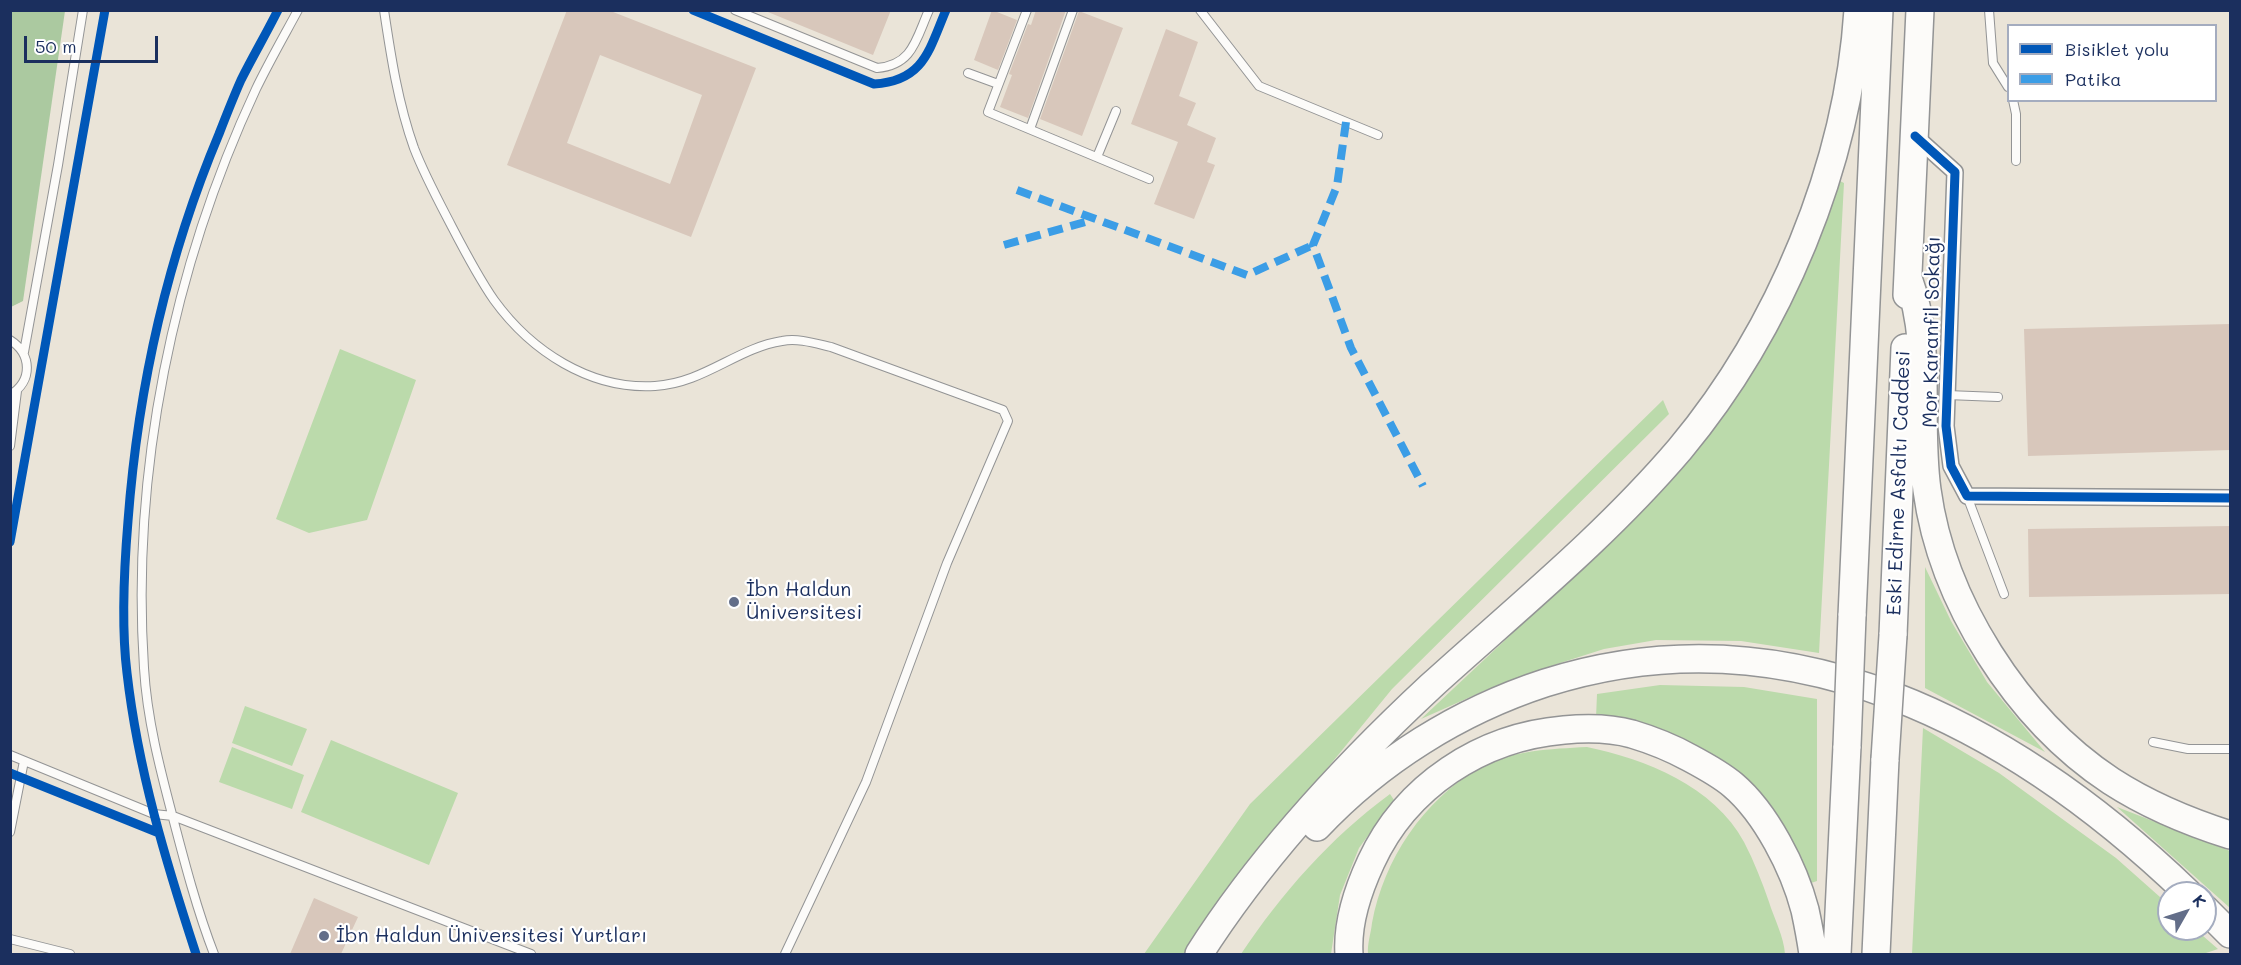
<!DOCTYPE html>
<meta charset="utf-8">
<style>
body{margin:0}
#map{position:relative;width:2241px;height:965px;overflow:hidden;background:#eae4d8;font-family:Mali,sans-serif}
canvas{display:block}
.frame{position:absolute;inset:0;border:12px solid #1b2f5e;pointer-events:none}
.legend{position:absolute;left:2007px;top:24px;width:210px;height:78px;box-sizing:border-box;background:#fff;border:2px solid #a4acbf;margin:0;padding:8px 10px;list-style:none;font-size:18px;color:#1b2f5e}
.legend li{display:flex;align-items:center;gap:12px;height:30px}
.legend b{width:30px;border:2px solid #a4acbf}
.north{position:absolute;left:2157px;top:881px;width:60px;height:60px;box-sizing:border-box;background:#fff;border:2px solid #a4acbf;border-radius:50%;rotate:51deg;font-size:16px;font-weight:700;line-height:24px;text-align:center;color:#1b2f5e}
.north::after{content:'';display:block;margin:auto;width:21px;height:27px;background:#636e89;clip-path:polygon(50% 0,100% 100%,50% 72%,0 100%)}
.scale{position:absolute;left:24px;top:36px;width:134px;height:27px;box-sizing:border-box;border:3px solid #1b2f5e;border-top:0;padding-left:8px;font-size:18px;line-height:21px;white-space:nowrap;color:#1b2f5e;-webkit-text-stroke:4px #fff;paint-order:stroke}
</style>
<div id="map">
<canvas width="2241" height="965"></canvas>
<div class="frame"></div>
<ul class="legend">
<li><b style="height:8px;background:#0057b8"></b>Bisiklet yolu</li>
<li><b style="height:8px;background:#3b9de6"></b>Patika</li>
</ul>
<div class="north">K</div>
<div class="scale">50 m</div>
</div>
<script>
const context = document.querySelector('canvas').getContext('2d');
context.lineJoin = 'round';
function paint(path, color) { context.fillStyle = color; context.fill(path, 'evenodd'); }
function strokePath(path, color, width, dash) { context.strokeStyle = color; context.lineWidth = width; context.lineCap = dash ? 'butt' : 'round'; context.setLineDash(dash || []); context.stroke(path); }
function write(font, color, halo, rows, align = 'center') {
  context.font = font + ' Mali,sans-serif'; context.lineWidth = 4.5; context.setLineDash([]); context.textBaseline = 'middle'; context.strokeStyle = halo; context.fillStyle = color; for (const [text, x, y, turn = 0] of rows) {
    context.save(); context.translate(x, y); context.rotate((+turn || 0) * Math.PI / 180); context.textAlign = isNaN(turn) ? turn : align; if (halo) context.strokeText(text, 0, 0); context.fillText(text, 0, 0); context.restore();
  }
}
const green = new Path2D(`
 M 1838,180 L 1844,183 L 1819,653 L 1741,641 L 1656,640 L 1604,649 L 1557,664 L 1486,690 L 1421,719 L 1632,521 L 1704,441 L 1759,363 Z
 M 340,349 L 416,380 L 367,520 L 309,533 L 276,519 Z
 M 1663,400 L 1669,414 L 1392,689 L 1218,902 L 1185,954 L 1144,954 L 1250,804 Z
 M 1925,567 L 1951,621 L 1987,682 L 2045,752 L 1925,688 Z
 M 1660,685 L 1744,687 L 1817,699 L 1817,881 L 1811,883 L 1780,826 L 1740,779 L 1596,718 L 1597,694 Z
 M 245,706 L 307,729 L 292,766 L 232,743 Z
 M 1923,728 L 1999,773 L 2116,858 L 2169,905 L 2169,929 L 2195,929 L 2218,949 L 2203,954 L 1912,954 Z
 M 331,740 L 458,793 L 429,865 L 301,812 Z
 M 232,747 L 304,775 L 292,809 L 219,782 Z
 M 1587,747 C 1645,759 1714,786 1744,842 C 1754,861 1762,882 1769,902 C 1774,918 1784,937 1785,954 L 1368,954 C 1367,944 1371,933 1372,923 C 1384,859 1423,801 1479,768 C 1511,750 1551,749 1587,747 Z
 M 1390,794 L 1394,800 L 1359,848 L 1340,895 L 1331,954 L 1241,954 C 1282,893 1330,838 1390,794 Z
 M 2117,807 L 2230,851 L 2230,908 Z`);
const forest = new Path2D(`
 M 11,10 L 65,11 L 23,301 L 11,307 Z`);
const building = new Path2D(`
 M 567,10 L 608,10 L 756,68 L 691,237 L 507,165 ZM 600,55 L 702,95 L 670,184 L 567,143 Z
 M 763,10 L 891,10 L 873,55 Z
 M 992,10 L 1017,20 L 998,70 L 974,60 Z
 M 1036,10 L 1066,10 L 1028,118 L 1000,107 L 1012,75 L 1009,74 L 1028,24 L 1031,25 Z
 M 1079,11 L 1123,28 L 1082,136 L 1040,119 Z
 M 1166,29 L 1198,42 L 1179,96 L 1196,103 L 1187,125 L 1216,138 L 1207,162 L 1215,165 L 1194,219 L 1154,204 L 1178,142 L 1131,124 Z
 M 2230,324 L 2230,450 L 2028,456 L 2024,329 Z
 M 2230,526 L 2230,594 L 2029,597 L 2028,529 Z
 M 314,898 L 358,917 L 341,954 L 290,954 Z`);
const lane = new Path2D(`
 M 384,10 C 391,57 398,103 414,148 C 424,174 438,200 451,225 C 464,250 478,277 494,300 C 531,351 590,390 655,386 C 704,383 737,348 782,341 C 798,338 814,343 831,347 L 1003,410 L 1008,421 L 947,563 L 866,782 L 785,954
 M 735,10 L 877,68 C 913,65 916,39 929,10
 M 1027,10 L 988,112 L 1149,179
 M 1200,10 L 1259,86 L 1378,135
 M 1989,10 L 1993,63 L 2008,87
 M 968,73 L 998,84
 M 2013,100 L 2016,114 L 2016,161
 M 1030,129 L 1073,10
 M 1097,157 L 1116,111
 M 10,340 C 32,354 33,381 10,395
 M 24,352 L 58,165 L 83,10
 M 1947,395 L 1998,397
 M 10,446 L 17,391
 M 1967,496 L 2004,594
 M 2153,742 L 2188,749 L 2230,749
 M 10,755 L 154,814 L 173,816 L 531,954
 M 10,832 L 24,761
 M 10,939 L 70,954
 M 214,954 C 197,910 185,864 173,818 C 160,769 147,719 144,668 C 131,471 173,267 256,89 C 269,62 284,36 298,10`);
const street = new Path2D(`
 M 1915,136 L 1955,172 L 1946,426 L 1951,466 L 1967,496 L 2230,498`);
const highway = new Path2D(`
 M 1908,278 C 1933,346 1917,419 1927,490 C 1942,601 2017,719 2111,781 C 2148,805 2189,822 2230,835
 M 1907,295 L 1920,10
 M 1852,616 L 1879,10
 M 1893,635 L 1905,348
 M 1317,827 C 1379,761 1459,711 1545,683 C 1790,605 2014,726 2188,893
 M 2205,909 L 2230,934
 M 1199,954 C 1262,855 1345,766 1431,686 C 1516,609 1605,537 1680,449 C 1780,329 1848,166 1858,10
 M 1349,954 C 1347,924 1358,890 1371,862 C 1406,786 1481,737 1564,730 C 1586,728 1610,728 1632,734 C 1652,740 1672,748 1690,758 C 1705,766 1720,774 1733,785 C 1766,813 1794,868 1805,910 C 1808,924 1811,940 1813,954
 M 1837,954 L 1847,746
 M 1876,954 L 1885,759`);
const highwayBridge = new Path2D(`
 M 1847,746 L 1852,616
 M 1885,759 L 1893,635`);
const quiet = new Path2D(`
 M 1346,122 L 1337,186 L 1313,245 L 1351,348 L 1423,486
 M 1017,190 L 1247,275 L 1313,245
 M 1004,245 L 1092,220`);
const cycleway = new Path2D(`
 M 693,10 L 874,84 C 924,81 929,50 946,10
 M 1915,136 L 1955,172 L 1946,426 L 1951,466 L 1967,496 L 2230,498
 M 10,542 L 105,10
 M 10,773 L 159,833
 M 196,954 C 166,862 138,770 127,673 C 121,625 124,569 128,521 C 138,388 167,258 219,134 C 226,116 233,98 241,80 C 253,56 266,34 278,10`);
const markers = [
 [734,602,6,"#636e89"],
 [324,936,6,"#636e89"]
];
const streetNames = [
 ["Mor Karanfil Sokağı",1932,332,-89],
 ["Eski Edirne Asfaltı Caddesi",1899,483,-88]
];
const poiNames = [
 ["İbn Haldun",746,590],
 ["Üniversitesi",746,613],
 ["İbn Haldun Üniversitesi Yurtları",336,936]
];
paint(green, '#bbdaab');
paint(forest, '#abc9a0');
paint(building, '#d8c7bb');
strokePath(lane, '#939495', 10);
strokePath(street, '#939495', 18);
strokePath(highway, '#939495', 30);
strokePath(lane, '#fcfbf9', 8);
strokePath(street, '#fcfbf9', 15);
strokePath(highway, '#fcfbf9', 27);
strokePath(highwayBridge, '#939495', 30, []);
strokePath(highwayBridge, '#fcfbf9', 27);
strokePath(quiet, '#3b9de6', 8, [15, 8]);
strokePath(cycleway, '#0057b8', 9);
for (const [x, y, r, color] of markers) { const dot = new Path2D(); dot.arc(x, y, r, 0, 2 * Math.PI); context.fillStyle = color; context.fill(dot); strokePath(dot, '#fff', 2); }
write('20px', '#1b2f5e', '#fff', streetNames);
write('20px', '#1b2f5e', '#fff', poiNames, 'left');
</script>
